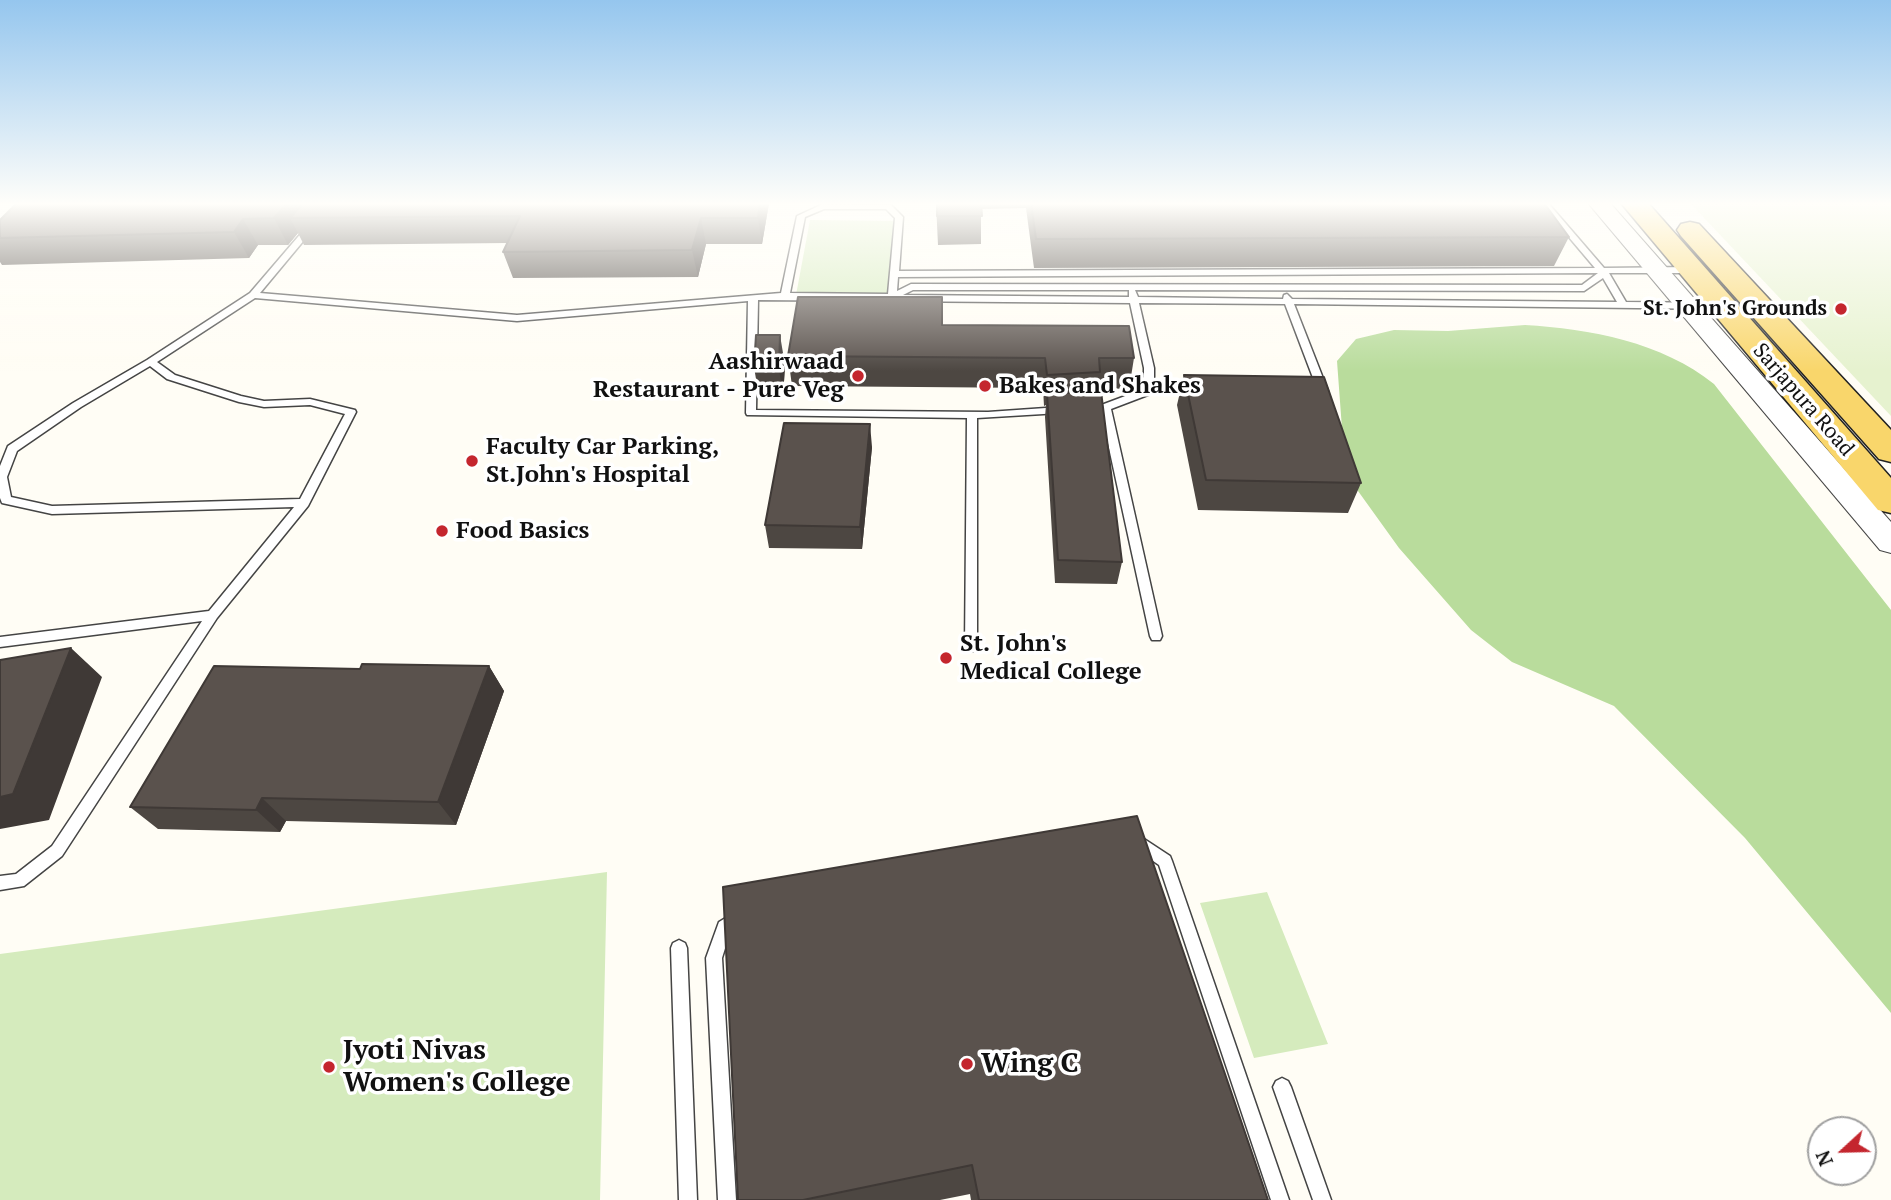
<!DOCTYPE html>
<style>
body{margin:0}
#map{position:relative;width:1891px;height:1200px;overflow:hidden;background:#fffdf5;font-family:"PT Serif",serif}
canvas{display:block}
.north{position:absolute;left:1807px;top:1116px;width:70px;height:70px;box-sizing:border-box;background:#fff;border:2px solid #a0a0a0;border-radius:50%;rotate:248deg;font-size:19px;font-weight:700;line-height:28px;text-align:center;color:#111}
.north::after{content:'';display:block;margin:auto;width:24px;height:32px;background:#c4262e;clip-path:polygon(50% 0,100% 100%,50% 72%,0 100%)}
</style>
<div id="map">
<canvas width="1891" height="1200"></canvas>
<div class="north">N</div>
</div>
<script>
const context = document.querySelector('canvas').getContext('2d');
context.lineJoin = 'round';
function paint(path, color) { context.fillStyle = color; context.fill(path, 'evenodd'); }
function strokePath(path, color, width, dash) { context.strokeStyle = color; context.lineWidth = width; context.lineCap = dash ? 'butt' : 'round'; context.setLineDash(dash || []); context.stroke(path); }
function write(font, color, halo, rows, align = 'center') {
  context.font = font + ' "PT Serif",serif'; context.lineWidth = 7; context.setLineDash([]); context.textBaseline = 'middle'; context.strokeStyle = halo; context.fillStyle = color; for (const [text, x, y, turn = 0] of rows) {
    context.save(); context.translate(x, y); context.rotate((+turn || 0) * Math.PI / 180); context.textAlign = isNaN(turn) ? turn : align; if (halo) context.strokeText(text, 0, 0); context.fillText(text, 0, 0); context.restore();
  }
}
const green = new Path2D(`
 M 810,220 L 897,221 L 890,296 L 796,295 Z
 M 607,872 L 600,1200 L 0,1200 L 0,954 Z
 M 1267,892 L 1328,1044 L 1254,1058 L 1200,903 Z`);
const forest = new Path2D(`
 M 1525,325 C 1590,329 1662,342 1714,384 L 1891,610 L 1891,1013 L 1745,838 L 1614,706 L 1512,662 L 1471,630 L 1399,548 L 1358,491 L 1343,442 L 1337,361 L 1356,339 L 1394,330 L 1448,331 Z`);
const pitch = new Path2D(`
 M 1690,203 L 1891,203 L 1891,416 Z`);
const service = new Path2D(`
 M 327,203 L 335,203 L 260,293 L 517,315 L 781,293 L 797,216 L 823,204 L 891,205 L 903,217 L 899,271 L 1595,268 L 1540,203 L 1548,203 L 1604,268 L 1691,267 L 1695,270 L 1691,273 L 1609,273 L 1626,302 L 1722,303 L 1727,306 L 1722,309 L 1294,304 L 1328,391 L 1323,394 L 1318,391 L 1285,304 L 1139,303 L 1154,368 L 1154,391 L 1153,393 L 1111,409 L 1162,636 L 1160,640 L 1152,640 L 1150,636 L 1101,411 L 1089,411 L 1084,408 L 1089,405 L 1104,404 L 1144,389 L 1144,368 L 1130,303 L 758,300 L 756,410 L 988,412 L 1060,407 L 1065,410 L 1060,413 L 977,418 L 977,647 L 975,651 L 967,651 L 965,647 L 967,418 L 747,415 L 746,413 L 748,301 L 517,321 L 255,298 L 157,362 L 175,375 L 241,396 L 264,401 L 310,399 L 355,410 L 356,412 L 308,506 L 217,618 L 62,856 L 24,886 L 0,890 L 0,876 L 16,874 L 52,846 L 202,621 L 0,647 L 0,637 L 209,611 L 294,507 L 52,514 L 2,503 L 0,498 L 0,466 L 8,446 L 73,403 L 147,360 L 250,293 ZM 824,209 L 886,209 L 895,218 L 888,294 L 790,293 L 805,217 ZM 1598,273 L 1582,285 L 911,284 L 897,291 L 898,277 ZM 1603,278 L 1617,302 L 1292,299 L 1287,294 L 1284,295 L 1283,299 L 1138,297 L 1135,290 L 1584,291 ZM 913,290 L 1129,290 L 1129,297 L 903,295 ZM 150,366 L 167,379 L 239,402 L 264,407 L 310,405 L 345,414 L 300,499 L 52,506 L 11,497 L 7,477 L 17,451 L 81,407 Z
 M 1135,833 L 1170,856 L 1172,861 L 1289,1200 L 1271,1200 L 1159,865 L 1130,845 L 1128,840 L 1130,835 Z
 M 737,911 L 742,913 L 745,918 L 742,923 L 730,932 L 722,958 L 736,1200 L 718,1200 L 706,958 L 719,922 Z
 M 679,940 L 685,943 L 687,948 L 697,1200 L 679,1200 L 671,948 L 673,943 Z
 M 1282,1078 L 1288,1081 L 1291,1087 L 1331,1200 L 1313,1200 L 1273,1087 L 1276,1081 Z`);
const tertiary = new Path2D(`
 M 1588,203 L 1610,203 L 1891,522 L 1891,553 L 1880,550 Z`);
const primary = new Path2D(`
 M 1621,203 L 1648,203 L 1891,478 L 1891,513 L 1878,510 Z
 M 1690,222 L 1699,224 L 1891,430 L 1891,462 L 1879,459 L 1681,236 L 1677,230 L 1681,224 Z`);
const wall = new Path2D(`
 M 769,203 L 762,244 L 706,244 L 698,277 L 513,278 L 503,252 L 507,243 L 304,245 L 298,233 L 288,245 L 258,245 L 249,258 L 2,265 L 0,262 L 0,220 Z
 M 936,203 L 1544,203 L 1569,237 L 1554,266 L 1034,268 L 1026,208 L 981,209 L 981,244 L 938,245 Z
 M 942,325 L 1134,358 L 1129,389 L 1098,388 L 1098,391 L 1122,562 L 1117,584 L 1055,583 L 1045,417 L 1046,405 L 1044,406 L 1043,388 L 792,386 L 788,356 Z
 M 785,365 L 783,398 L 759,397 L 754,367 Z
 M 1184,375 L 1361,483 L 1348,513 L 1198,510 L 1177,405 Z
 M 872,447 L 862,549 L 769,548 L 765,525 Z
 M 489,666 L 504,691 L 456,825 L 286,821 L 280,832 L 158,829 L 130,807 L 360,669 Z
 M 723,887 L 1268,1200 L 971,1200 L 970,1194 L 940,1200 L 738,1200 Z`);
const shadedWall = new Path2D(`
 M 288,203 L 324,203 L 290,218 L 298,233 L 288,245 L 274,218 Z
 M 760,203 L 769,203 L 762,244 L 758,218 Z
 M 701,218 L 706,244 L 698,277 L 692,250 Z
 M 243,219 L 258,245 L 249,258 L 234,232 Z
 M 780,335 L 785,365 L 783,398 L 779,368 Z
 M 870,424 L 872,447 L 862,549 L 860,527 Z
 M 71,648 L 102,677 L 49,820 L 0,829 L 0,797 Z
 M 489,666 L 504,691 L 456,825 L 438,802 Z
 M 262,798 L 286,821 L 280,832 L 256,810 Z`);
const building = new Path2D(`
 M 17,203 L 288,203 L 274,218 L 243,219 L 234,232 L 0,238 L 0,220 Z
 M 303,203 L 760,203 L 758,218 L 701,218 L 692,250 L 503,252 L 520,216 L 290,218 Z
 M 937,203 L 981,203 L 982,216 L 937,216 Z
 M 1031,203 L 1544,203 L 1569,237 L 1036,239 Z
 M 798,297 L 942,297 L 942,325 L 1129,326 L 1134,358 L 1099,358 L 1100,372 L 1047,375 L 1045,358 L 788,356 Z
 M 756,335 L 780,335 L 779,368 L 754,367 Z
 M 1184,375 L 1324,377 L 1361,483 L 1206,480 Z
 M 1101,391 L 1122,562 L 1058,560 L 1047,394 Z
 M 784,423 L 870,424 L 860,527 L 765,525 Z
 M 71,648 L 13,794 L 0,797 L 0,660 Z
 M 362,664 L 489,666 L 438,802 L 262,798 L 256,810 L 130,807 L 214,666 L 360,669 Z
 M 1137,816 L 1268,1200 L 979,1200 L 972,1165 L 803,1200 L 738,1200 L 723,887 Z`);
const markers = [
 [1841,309,7,"#c4262e"],
 [858,376,7,"#c4262e"],
 [985,386,7,"#c4262e"],
 [472,461,7,"#c4262e"],
 [442,531,7,"#c4262e"],
 [946,658,7,"#c4262e"],
 [967,1064,7,"#c4262e"],
 [329,1067,7,"#c4262e"]
];
const farPoinames = [
 ["St. John's Grounds",1827,309]
];
const farStreetnames = [
 ["Sarjapura Road",1803,400,49]
];
const poiNames = [
 ["Aashirwaad",844,362,"right"],
 ["Restaurant - Pure Veg",844,390,"right"],
 ["Bakes and Shakes",999,386],
 ["Faculty Car Parking,",486,447],
 ["St.John's Hospital",486,475],
 ["Food Basics",456,531],
 ["St. John's",960,644],
 ["Medical College",960,672]
];
const nearPoinames = [
 ["Jyoti Nivas",343,1051],
 ["Women's College",343,1083],
 ["Wing C",981,1064]
];
paint(green, '#d5ebbd');
paint(forest, '#b9dc9c');
paint(pitch, '#e6f2cf');
strokePath(service, '#444', 3);
strokePath(tertiary, '#444', 2);
strokePath(primary, '#222', 3);
paint(service, '#fff');
paint(tertiary, '#fff');
paint(primary, '#f9d66b');
paint(wall, '#4d4742');
paint(shadedWall, '#3f3936');
paint(building, '#5a524d');
strokePath(building, '#3f3936', 2);
const sky = context.createLinearGradient(0, 0, 0, 371);
sky.addColorStop(0, '#95c6ee');
sky.addColorStop(0.55, '#fffefa');
sky.addColorStop(1, '#fffefa00');
context.fillStyle = sky;
context.fillRect(0, 0, 1891, 371);
for (const [x, y, r, color] of markers) { const dot = new Path2D(); dot.arc(x, y, r, 0, 2 * Math.PI); context.fillStyle = color; context.fill(dot); strokePath(dot, '#fff', 2.5); }
write('bold 21px', '#111', '#fff', farPoinames, 'right');
write('21px', '#111', '#fff', farStreetnames);
write('bold 24px', '#111', '#fff', poiNames, 'left');
write('bold 28px', '#111', '#fff', nearPoinames, 'left');
</script>
